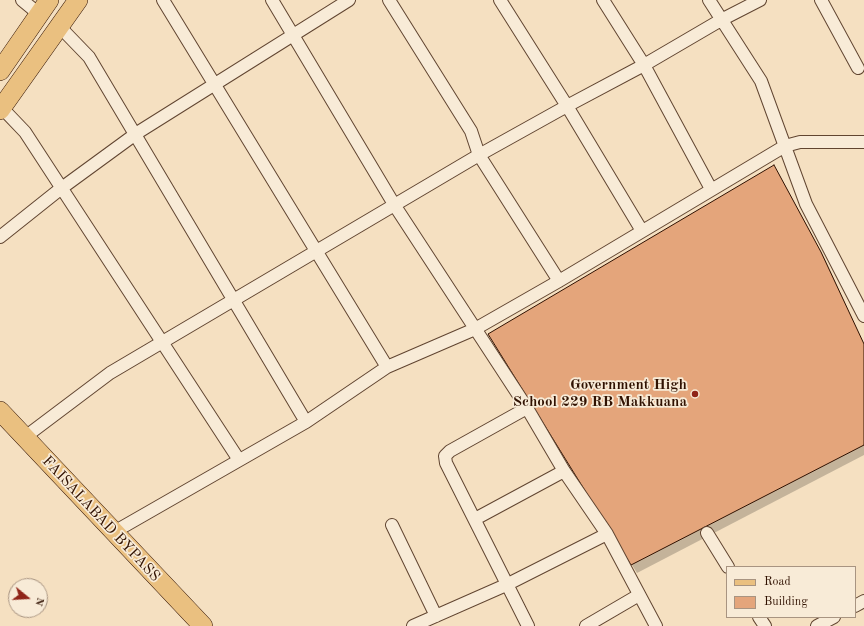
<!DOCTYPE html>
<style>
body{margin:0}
#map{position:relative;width:864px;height:626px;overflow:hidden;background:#f5e0c1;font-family:"Old Standard TT",serif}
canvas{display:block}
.legend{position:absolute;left:726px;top:566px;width:130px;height:52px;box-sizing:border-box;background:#f8ebd7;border:1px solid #a89481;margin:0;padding:5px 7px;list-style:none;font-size:12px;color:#301101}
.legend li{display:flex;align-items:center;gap:8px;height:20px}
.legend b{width:20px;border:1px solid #a89481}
.north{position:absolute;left:8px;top:578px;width:40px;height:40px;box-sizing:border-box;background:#f8ebd7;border:1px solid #a89481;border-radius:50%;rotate:108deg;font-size:11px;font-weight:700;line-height:16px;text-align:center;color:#301101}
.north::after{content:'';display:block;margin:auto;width:14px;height:18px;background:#8f2418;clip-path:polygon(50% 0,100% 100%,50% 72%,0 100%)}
</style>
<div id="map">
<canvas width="864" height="626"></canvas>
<ul class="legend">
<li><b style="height:5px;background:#eac080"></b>Road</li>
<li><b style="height:11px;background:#e4a57b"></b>Building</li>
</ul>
<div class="north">N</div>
</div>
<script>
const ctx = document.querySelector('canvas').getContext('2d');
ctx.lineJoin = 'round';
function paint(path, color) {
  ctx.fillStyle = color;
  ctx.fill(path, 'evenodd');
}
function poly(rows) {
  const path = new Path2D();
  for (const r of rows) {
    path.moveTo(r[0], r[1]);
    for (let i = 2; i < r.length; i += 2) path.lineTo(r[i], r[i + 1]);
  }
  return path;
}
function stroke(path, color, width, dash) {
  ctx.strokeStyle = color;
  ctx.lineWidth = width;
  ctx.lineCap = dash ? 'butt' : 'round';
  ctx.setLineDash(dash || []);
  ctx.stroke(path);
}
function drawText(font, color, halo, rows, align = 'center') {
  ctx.font = font + ' "Old Standard TT",serif';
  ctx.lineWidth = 3.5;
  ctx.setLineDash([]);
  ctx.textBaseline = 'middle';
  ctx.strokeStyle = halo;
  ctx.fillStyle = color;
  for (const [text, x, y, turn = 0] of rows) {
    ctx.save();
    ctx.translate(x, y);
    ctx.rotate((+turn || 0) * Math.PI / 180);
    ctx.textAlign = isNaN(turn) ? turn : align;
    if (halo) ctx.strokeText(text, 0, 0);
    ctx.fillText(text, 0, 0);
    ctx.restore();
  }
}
const shadow = poly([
 [779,174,826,261,864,345,864,455,637,573,494,343]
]);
const building = poly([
 [774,165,821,252,864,344,864,445,631,565,488,334,774,165]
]);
const street = poly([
 [22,0,39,14],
 [163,0,387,367],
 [272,0,395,206,527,408,564,471,607,534,656,626],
 [389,0,471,131,479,155,559,281],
 [500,0,567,106,642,231],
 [603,0,644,65,711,189],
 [709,0,761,81,806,204,864,316],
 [821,0,858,68],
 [59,26,89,57,306,422],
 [2,108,25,132,239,460],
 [0,237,59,190,137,133,349,0],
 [527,408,450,451,445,456,446,463,528,626],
 [25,437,110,373,479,155,567,106,644,65,721,20,760,0],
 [475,519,564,471],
 [392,525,436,616],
 [114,532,306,422,387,367,475,329,559,281,785,146,800,142,864,142],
 [707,533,728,567],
 [855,606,864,601],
 [759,617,765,626],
 [413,626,506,585,607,534],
 [586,626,639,595],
 [817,626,834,617]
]);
const primary = poly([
 [0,71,49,0],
 [0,110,78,0],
 [0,411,203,626]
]);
const markers = [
 [695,394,4,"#8f2418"]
];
const poiNames = [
 ["Government High",687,385],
 ["School 229 RB Makkuana",687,402]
];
const streetNames = [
 ["FAISALABAD BYPASS",101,519,47]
];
paint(shadow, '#0003');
paint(building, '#e4a57b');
stroke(building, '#301101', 1);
stroke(street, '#614531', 14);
stroke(primary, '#301101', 20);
stroke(street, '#f8ebd7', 12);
stroke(primary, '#eac080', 19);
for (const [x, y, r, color] of markers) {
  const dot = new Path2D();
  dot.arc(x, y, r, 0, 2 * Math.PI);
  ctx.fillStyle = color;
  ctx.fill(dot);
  stroke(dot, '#f8ebd7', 1.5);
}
drawText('bold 15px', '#301101', '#f8ebd7', poiNames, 'right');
drawText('15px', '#301101', '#f8ebd7', streetNames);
</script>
